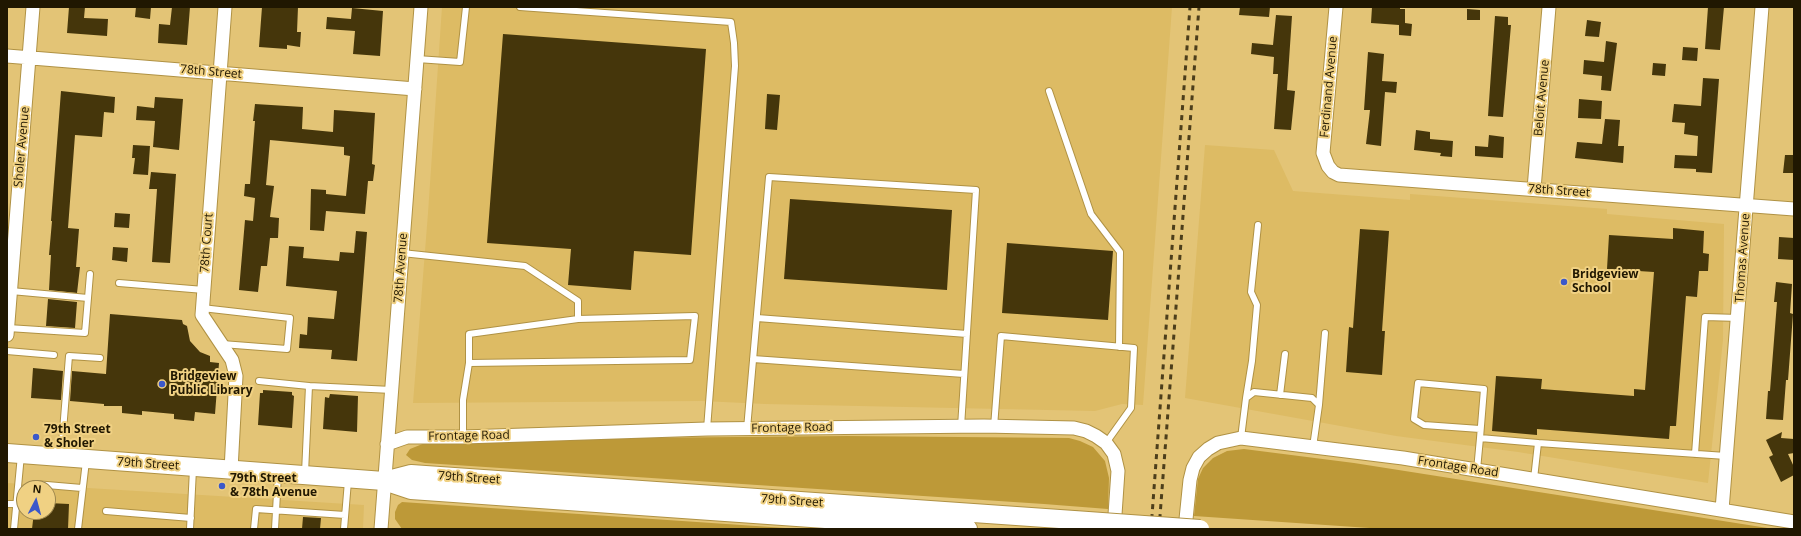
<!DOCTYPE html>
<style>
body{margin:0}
#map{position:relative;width:1801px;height:536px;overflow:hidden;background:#e3c476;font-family:"Open Sans",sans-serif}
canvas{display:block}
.frame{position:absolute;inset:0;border:8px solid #201701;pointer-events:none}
.north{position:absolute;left:16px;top:480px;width:40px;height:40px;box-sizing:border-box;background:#f0d183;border:1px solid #9d874f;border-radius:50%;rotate:6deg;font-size:11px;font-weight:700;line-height:16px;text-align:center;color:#201701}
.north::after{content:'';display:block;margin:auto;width:14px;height:18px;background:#3b58ca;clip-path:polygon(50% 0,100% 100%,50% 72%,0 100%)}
</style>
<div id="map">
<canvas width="1801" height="536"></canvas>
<div class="frame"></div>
<div class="north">N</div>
</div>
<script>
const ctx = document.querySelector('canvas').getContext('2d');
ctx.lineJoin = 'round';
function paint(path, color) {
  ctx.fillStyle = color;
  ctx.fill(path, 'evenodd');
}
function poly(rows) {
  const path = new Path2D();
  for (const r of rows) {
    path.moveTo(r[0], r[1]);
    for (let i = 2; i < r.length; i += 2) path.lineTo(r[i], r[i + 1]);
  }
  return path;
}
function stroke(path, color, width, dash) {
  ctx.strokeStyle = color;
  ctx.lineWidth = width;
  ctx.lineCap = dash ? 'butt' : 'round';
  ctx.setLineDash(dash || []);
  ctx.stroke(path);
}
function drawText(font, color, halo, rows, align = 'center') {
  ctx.font = font + ' "Open Sans",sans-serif';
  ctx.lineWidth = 4;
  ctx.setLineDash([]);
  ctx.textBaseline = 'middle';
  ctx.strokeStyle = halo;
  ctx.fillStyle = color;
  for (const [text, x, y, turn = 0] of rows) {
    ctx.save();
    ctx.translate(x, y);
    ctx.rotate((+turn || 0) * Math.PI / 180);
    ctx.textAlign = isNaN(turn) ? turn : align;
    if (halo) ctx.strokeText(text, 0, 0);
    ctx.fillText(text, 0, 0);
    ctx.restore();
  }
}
const built = poly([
 [442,7,1172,7,1143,405,1122,404,1095,411,765,404,702,401,413,403,428,213],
 [1205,145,1274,150,1293,191,1410,200,1410,194,1607,209,1607,214,1724,224,1723,340,1708,483,1518,452,1396,436,1185,398],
 [7,483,364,505,363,529,7,529],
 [24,488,48,488,48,512,24,512]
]);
const green = poly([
 [847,436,1069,438,1080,441,1093,447,1105,461,1109,478,1108,509,1044,504,425,463,412,460,406,455,410,449,425,443,517,439],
 [1244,449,1354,463,1774,529,1384,529,1194,516,1198,479,1203,468,1213,458,1227,451],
 [402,502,800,529,402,529,395,519,395,512,398,505]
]);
const building = poly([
 [69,7,85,7,84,18,108,19,107,36,67,33],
 [136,7,151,7,150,19,135,17],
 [172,7,190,7,187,45,158,43,159,24,170,25],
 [262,7,298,7,297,32,301,32,300,47,287,45,287,49,259,47],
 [1240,7,1270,7,1269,17,1239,15],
 [1372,7,1400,7,1400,9,1405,9,1405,23,1412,24,1411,36,1399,35,1399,25,1371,23],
 [1708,7,1724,7,1720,50,1705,49],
 [352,8,383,11,380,56,353,54,355,31,326,29,327,17,351,19],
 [1467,9,1480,10,1480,20,1467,20],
 [1276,15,1292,16,1287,90,1295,91,1291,130,1274,129,1278,74,1273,74,1274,57,1251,54,1252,43,1273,45],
 [1495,16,1508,17,1508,25,1511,25,1503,117,1488,116],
 [1587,20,1601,22,1599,37,1585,36],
 [503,34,706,49,691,255,634,251,631,290,568,285,571,249,487,243],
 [1606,41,1617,43,1611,91,1601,90,1602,76,1583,74,1584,60,1604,62],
 [1683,47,1698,48,1697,61,1682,60],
 [1368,52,1384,54,1382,81,1397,82,1396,93,1385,92,1381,146,1366,144,1370,110,1364,110],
 [1653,63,1666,64,1665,76,1652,75],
 [1703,78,1719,79,1712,173,1696,172,1696,169,1674,168,1675,155,1697,156,1698,136,1684,134,1685,123,1672,122,1674,104,1701,106],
 [61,91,115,97,114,113,104,112,102,137,75,135,68,228,79,229,76,267,80,267,77,293,49,290,51,255,49,255,52,221,51,221],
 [767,94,780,95,777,130,765,129],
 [155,97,183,99,179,150,153,147,155,121,136,120,137,106,154,108],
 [1579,99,1602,101,1601,119,1578,118],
 [255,104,303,107,302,129,333,132,334,110,375,113,372,164,375,165,373,181,368,181,365,214,326,211,324,231,310,230,311,189,326,190,326,194,346,196,350,156,344,155,344,147,270,140,266,185,274,186,270,217,279,218,278,238,270,238,267,266,261,266,258,292,239,290,245,220,253,221,255,198,244,196,245,184,250,184,255,121,253,121],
 [1605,119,1620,120,1618,146,1624,146,1623,163,1575,158,1577,142,1602,144],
 [1416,130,1430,132,1430,139,1453,141,1452,157,1440,156,1441,153,1414,150],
 [1489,135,1504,137,1503,158,1475,156,1475,146,1488,147],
 [133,145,150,146,148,175,133,174,135,158,132,158],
 [1785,155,1794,155,1794,173,1783,173],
 [151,172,176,174,170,263,152,262,157,189,149,189],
 [790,199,952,210,947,290,784,279],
 [115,213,130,214,129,228,114,227],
 [1673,228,1704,231,1703,253,1709,254,1708,271,1699,271,1697,297,1686,296,1676,426,1670,426,1669,439,1537,429,1537,435,1492,431,1496,376,1542,379,1541,389,1634,396,1634,389,1645,390,1654,272,1607,269,1609,235,1673,239],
 [1360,229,1389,231,1382,331,1385,331,1382,375,1346,372,1349,327,1353,328],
 [356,231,367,232,357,361,331,359,332,350,299,348,300,334,307,335,308,317,334,319,337,291,286,286,289,246,304,247,303,258,339,261,340,252,354,253],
 [1779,237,1794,238,1794,260,1778,259],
 [1007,243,1113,251,1108,320,1002,313],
 [113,247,128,248,127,262,112,260],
 [1776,282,1792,284,1790,313,1793,314,1788,380,1786,380,1783,420,1766,419,1768,391,1770,391,1777,302,1774,302],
 [48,299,77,302,75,328,46,326],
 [110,314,182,320,183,324,187,326,190,341,200,352,210,356,210,362,219,363,215,414,195,412,194,421,174,419,174,414,142,411,142,415,122,413,122,406,104,406,104,404,70,401,72,371,106,374],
 [33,368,63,371,61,400,31,398],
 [263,390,292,392,292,395,294,396,292,428,258,425,260,393,263,393],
 [330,394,358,396,357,432,323,429,325,397,329,398],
 [1782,432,1781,438,1794,439,1794,453,1788,454,1794,467,1794,475,1781,482,1769,457,1773,455,1766,440],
 [48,503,69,504,68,529,32,529,34,512,48,512],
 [303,517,321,518,320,529,302,529]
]);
const lane = poly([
 [520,7,731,22,734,43,735,66,707,429],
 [417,59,460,62,466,7],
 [1049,91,1091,214,1120,252,1119,347],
 [402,253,525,266,578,301,578,319,695,316,690,360,469,363,463,400,463,437],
 [119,283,204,290],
 [11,291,88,298,90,274],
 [202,308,290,318,287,349,222,344],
 [757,318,967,334],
 [8,328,85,333,88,298],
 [7,351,54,355],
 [753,359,964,374],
 [469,363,469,334,578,319],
 [259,381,309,386],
 [1280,395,1285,354],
 [1246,398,1252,361,1257,305,1251,292,1258,225],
 [1319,405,1325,333],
 [994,427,1001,336,1134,348,1131,408,1106,443],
 [747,429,769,177,976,190,961,427],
 [1241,438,1246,398,1254,392,1312,398,1319,405,1313,447],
 [1480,438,1484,389,1418,383,1414,419,1424,425,1480,429],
 [1538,443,1726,456],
 [1695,454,1705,317,1739,318],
 [61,456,69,356,100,358],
 [1477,470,1480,438,1538,443,1534,479],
 [305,473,309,386,392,390],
 [35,484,82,488],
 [7,504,17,504],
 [106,511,191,518],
 [14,529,21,455],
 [78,529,86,461],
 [190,529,193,469],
 [254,529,256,509,345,515],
 [275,529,278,475],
 [344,529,348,481]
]);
const street = poly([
 [225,7,202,315,232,360,236,376,231,470],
 [1336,7,1323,153,1328,166,1333,172,1339,175,1794,209],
 [7,56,415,89],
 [1534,189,1549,7],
 [7,335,33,7],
 [387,444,407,437,463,437,707,429,984,426,1074,428,1086,431,1096,436,1106,443,1114,454,1118,471,1114,529],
 [1722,510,1762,7],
 [381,529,421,7],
 [1185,529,1190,480,1193,468,1199,457,1208,449,1218,443,1241,438,1403,458,1794,522]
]);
const secondary = poly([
 [7,453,384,481,411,490,968,529],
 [384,481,411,474,1074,520]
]);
const rail = poly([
 [1151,529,1190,7],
 [1159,529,1199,7]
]);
const secondaryBridge = poly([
 [1074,520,1200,529]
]);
const markers = [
 [1564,282,4,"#3b58ca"],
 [162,384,4,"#3b58ca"],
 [36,437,4,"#3b58ca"],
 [222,486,4,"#3b58ca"]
];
const streetNames = [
 ["78th Street",211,72,5],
 ["Ferdinand Avenue",1329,87,-85],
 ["Beloit Avenue",1542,98,-85],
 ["Sholer Avenue",22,147,-85],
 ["78th Street",1559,191,4],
 ["78th Court",207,243,-86],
 ["Thomas Avenue",1743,258,-86],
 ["78th Avenue",401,268,-86],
 ["Frontage Road",792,428,-1],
 ["Frontage Road",469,436,-1],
 ["79th Street",148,464,4],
 ["Frontage Road",1458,467,9],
 ["79th Street",469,478,4],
 ["79th Street",792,501,4]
];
const poiNames = [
 ["Bridgeview",1572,275],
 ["School",1572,289],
 ["Bridgeview",170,377],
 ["Public Library",170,391],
 ["79th Street",44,430],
 ["& Sholer",44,444],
 ["79th Street",230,479],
 ["& 78th Avenue",230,493]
];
paint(built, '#ddbb64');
paint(green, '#bd9938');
paint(building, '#45360b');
stroke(lane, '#b09244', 8);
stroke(street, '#b09244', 15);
stroke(secondary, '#b09244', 20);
stroke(lane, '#fff', 6);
stroke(street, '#fff', 13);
stroke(secondary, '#fff', 18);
stroke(rail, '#4c3e1b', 3, [5, 5]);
stroke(secondaryBridge, '#b09244', 20, []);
stroke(secondaryBridge, '#fff', 18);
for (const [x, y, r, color] of markers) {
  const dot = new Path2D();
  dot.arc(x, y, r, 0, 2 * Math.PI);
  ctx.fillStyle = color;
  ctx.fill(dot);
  stroke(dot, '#f0d183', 1.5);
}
drawText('12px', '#201701', '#f0d183', streetNames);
drawText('bold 12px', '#201701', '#f0d183', poiNames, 'left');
</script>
